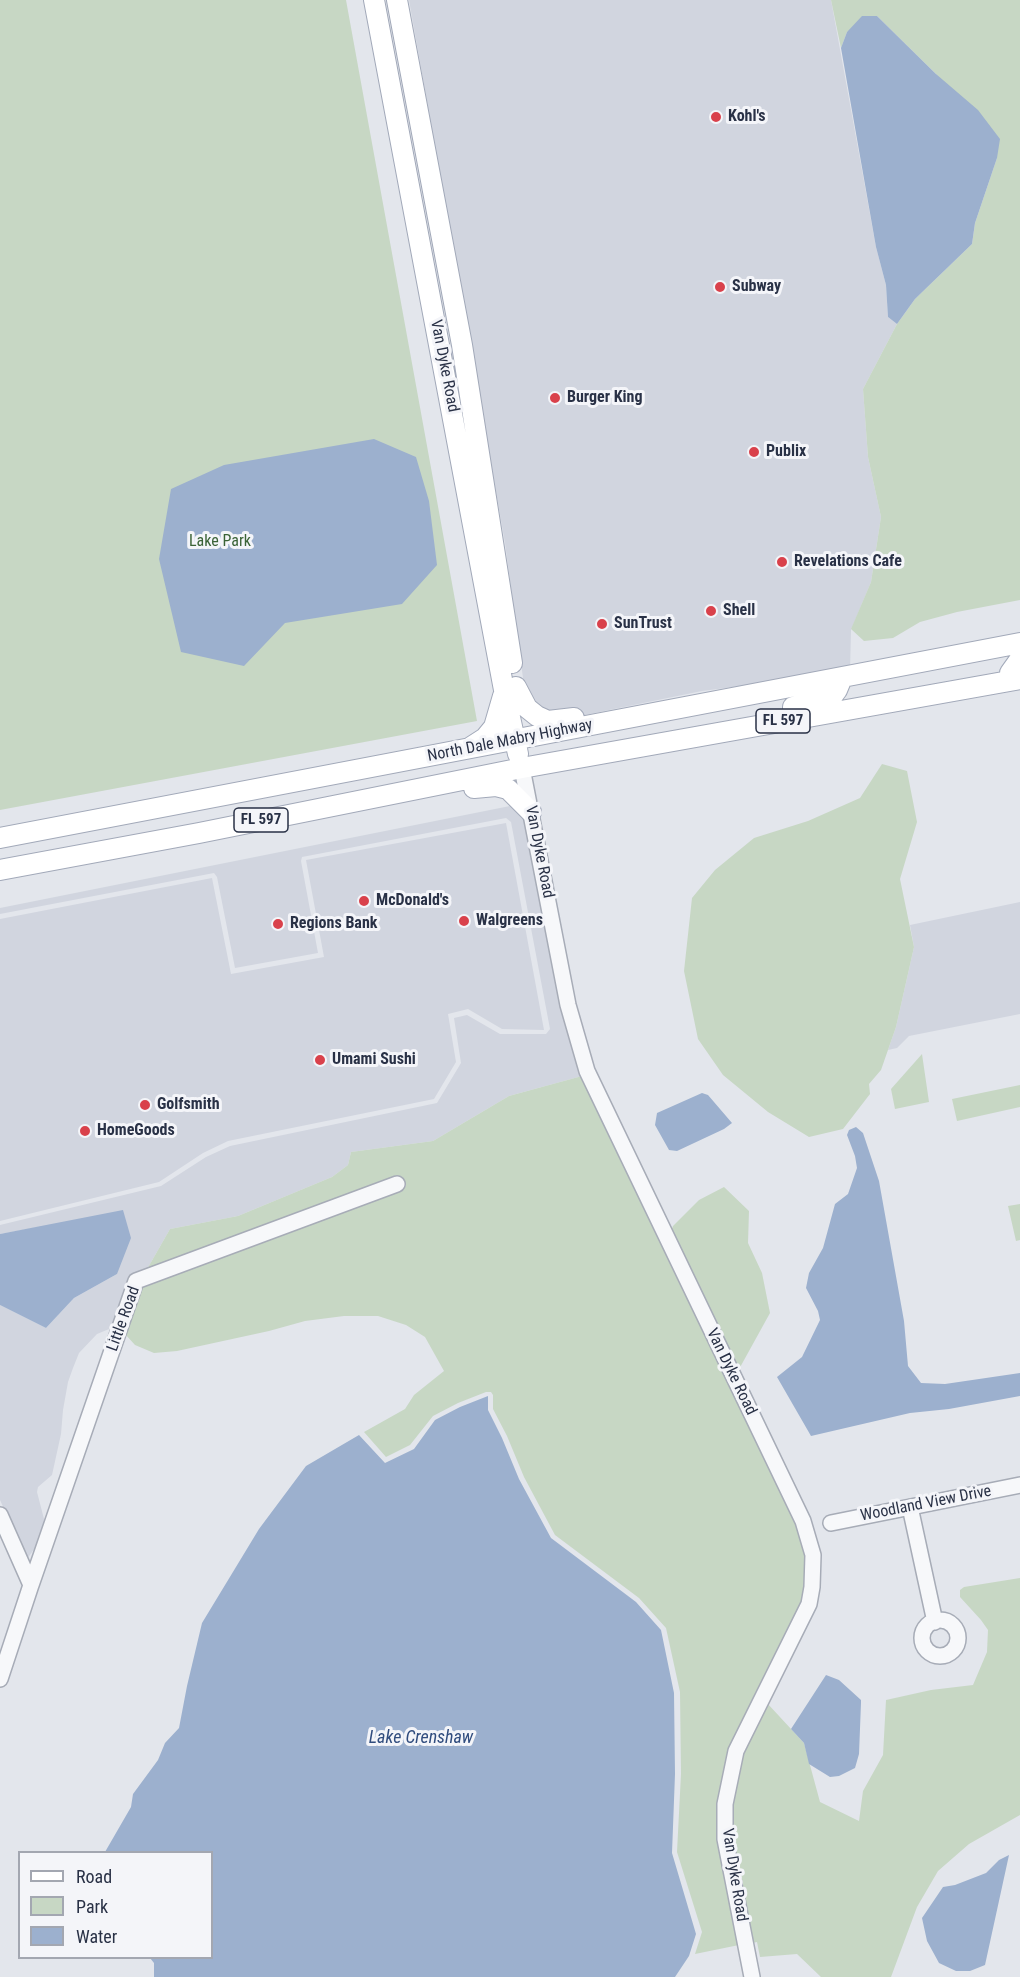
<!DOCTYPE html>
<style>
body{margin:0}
#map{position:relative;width:1020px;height:1977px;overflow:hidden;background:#e3e6ec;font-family:"Roboto Condensed",sans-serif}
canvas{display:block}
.legend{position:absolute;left:18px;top:1851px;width:195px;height:108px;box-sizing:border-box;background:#f4f5f9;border:2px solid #a3a7b1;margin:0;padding:8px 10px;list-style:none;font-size:18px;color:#293146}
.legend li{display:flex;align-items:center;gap:12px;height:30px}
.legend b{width:30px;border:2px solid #a3a7b1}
</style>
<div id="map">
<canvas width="1020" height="1977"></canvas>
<ul class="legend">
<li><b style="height:8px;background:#fff"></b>Road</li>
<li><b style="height:16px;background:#c7d7c4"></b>Park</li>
<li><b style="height:16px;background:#9cb0ce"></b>Water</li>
</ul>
</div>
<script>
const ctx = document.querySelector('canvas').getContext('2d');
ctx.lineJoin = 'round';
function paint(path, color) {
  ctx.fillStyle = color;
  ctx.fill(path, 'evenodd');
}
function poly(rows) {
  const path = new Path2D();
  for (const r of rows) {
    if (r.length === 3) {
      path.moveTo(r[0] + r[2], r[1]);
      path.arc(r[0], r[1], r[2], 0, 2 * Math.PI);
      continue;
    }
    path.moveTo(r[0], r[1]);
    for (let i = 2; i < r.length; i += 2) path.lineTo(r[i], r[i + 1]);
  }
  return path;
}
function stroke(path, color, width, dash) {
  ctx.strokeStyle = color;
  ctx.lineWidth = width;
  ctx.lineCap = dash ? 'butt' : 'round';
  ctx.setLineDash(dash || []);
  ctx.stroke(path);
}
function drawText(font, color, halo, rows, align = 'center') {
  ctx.font = font + ' "Roboto Condensed",sans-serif';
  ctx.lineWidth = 6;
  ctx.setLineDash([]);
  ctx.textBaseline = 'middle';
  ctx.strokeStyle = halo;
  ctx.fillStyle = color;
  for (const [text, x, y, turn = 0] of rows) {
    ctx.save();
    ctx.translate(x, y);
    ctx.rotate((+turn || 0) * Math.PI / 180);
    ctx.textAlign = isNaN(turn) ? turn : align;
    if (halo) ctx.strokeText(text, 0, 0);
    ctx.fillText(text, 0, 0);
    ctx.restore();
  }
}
const built = poly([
 [409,0,831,0,876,247,886,285,888,317,897,324,863,389,868,457,881,517,871,582,851,630,850,672,702,691,570,718,545,713,525,693,505,543],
 [515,805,525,814,582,1076,509,1096,433,1141,351,1152,348,1165,332,1177,238,1216,170,1229,114,1327,97,1334,79,1353,73,1368,68,1382,63,1410,61,1434,52,1475,38,1487,37,1492,44,1519,43,1532,40,1541,27,1559,0,1500,0,1305,46,1328,74,1298,117,1274,51,1225,0,1234,0,1225,161,1186,206,1157,230,1146,437,1103,461,1063,454,1018,467,1015,500,1034,546,1034,550,1029,511,822,506,818,302,857,301,861,318,953,235,968,217,877,214,873,0,914,0,908],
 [506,823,544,1030,502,1029,468,1009,448,1014,456,1062,434,1099,228,1141,203,1153,159,1182,0,1221,0,919,212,878,231,974,324,957,306,860],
 [1020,902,1020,1014,909,1036,897,1048,888,1050,896,1027,914,947,910,925]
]);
const green = poly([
 [0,0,346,0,477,721,0,810],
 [831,0,1020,0,1020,600,957,612,920,622,893,638,864,641,851,629,871,582,881,517,868,457,863,389,897,324,915,299,972,244,975,223,997,158,936,74,877,16,847,32,841,48],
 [882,764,907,771,917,822,900,879,914,947,896,1027,881,1070,869,1084,870,1094,843,1129,809,1137,768,1112,723,1075,698,1039,684,971,692,898,715,870,754,838,808,821,860,798],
 [922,1054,929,1102,895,1109,891,1089],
 [582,1076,797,1524,807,1556,807,1572,802,1603,719,1803,739,1945,695,1954,702,1932,677,1852,681,1774,680,1692,666,1628,639,1598,555,1535,524,1477,507,1436,493,1409,493,1395,491,1392,486,1392,458,1403,433,1416,410,1445,386,1457,364,1432,405,1409,414,1395,444,1371,425,1337,406,1325,378,1316,344,1316,305,1321,269,1331,177,1351,154,1353,135,1345,125,1334,141,1285,406,1186,401,1176,146,1271,170,1229,238,1216,332,1177,348,1165,351,1152,433,1141,509,1096],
 [1020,1085,1020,1107,957,1121,952,1099],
 [724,1187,749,1211,748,1243,762,1273,770,1313,738,1371,671,1231,673,1226,699,1200],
 [1020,1204,1020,1240,1016,1241,1008,1206],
 [1020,1578,1020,1815,969,1844,938,1871,917,1907,891,1977,821,1977,797,1954,760,1957,757,1942,752,1943,732,1839,732,1804,742,1753,767,1703,804,1743,820,1802,859,1821,863,1791,883,1755,886,1700,931,1690,973,1685,987,1652,988,1630,981,1620,960,1597,960,1590,964,1587]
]);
const water = poly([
 [862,16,877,16,936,74,978,110,1000,139,997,158,975,223,972,244,915,299,897,324,888,317,886,285,876,247,841,48,847,32],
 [374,439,416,457,429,501,437,565,402,604,285,623,244,666,181,652,159,559,171,489,224,465],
 [702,1093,708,1095,732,1123,724,1129,677,1151,669,1150,655,1125,657,1113],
 [856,1127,863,1133,879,1181,904,1321,908,1366,921,1383,945,1384,1020,1373,1020,1396,949,1409,910,1413,811,1436,777,1377,802,1357,820,1320,818,1311,806,1288,809,1273,823,1248,835,1204,848,1194,857,1168,855,1156,847,1135,849,1130],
 [123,1210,131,1238,117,1274,74,1298,46,1328,0,1305,0,1234],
 [488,1396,488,1410,502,1438,519,1479,551,1538,636,1602,661,1630,674,1693,675,1774,672,1853,696,1934,689,1956,675,1977,154,1977,154,1963,150,1958,212,1958,212,1852,105,1852,131,1807,133,1794,158,1760,165,1743,179,1728,187,1686,202,1623,259,1529,306,1466,359,1435,385,1463,414,1449,435,1420,460,1407],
 [826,1675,839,1680,861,1700,861,1703,859,1754,855,1768,839,1776,830,1777,809,1764,804,1743,791,1729],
 [1009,1855,985,1965,970,1971,956,1971,939,1963,927,1941,922,1918,943,1887,955,1885,986,1873,999,1860]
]);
const minor = poly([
 [522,768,568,1005,587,1071,803,1521,813,1555,812,1587,809,1604,736,1751,725,1804,725,1839,752,1977],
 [910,1507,935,1622],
 [0,1515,31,1585,0,1679],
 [831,1523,1020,1485],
 [31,1585,136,1281,397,1184],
 [940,1638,18]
]);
const major = poly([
 [374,0,504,690,518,754],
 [397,0,462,345,512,663],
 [1010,680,1010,673,1020,659],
 [516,687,527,708,537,716,548,721,574,718],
 [793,707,831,698,837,690,842,678],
 [471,747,485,738,494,727,503,696],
 [474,788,496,786,508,789,531,812],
 [0,838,1020,643],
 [0,870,199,833,522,768,1020,679]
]);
const markers = [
 [716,117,6,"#d9414b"],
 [720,287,6,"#d9414b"],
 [555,398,6,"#d9414b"],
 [754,452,6,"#d9414b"],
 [782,562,6,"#d9414b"],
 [711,611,6,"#d9414b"],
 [602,624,6,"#d9414b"],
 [364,901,6,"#d9414b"],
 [464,921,6,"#d9414b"],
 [278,924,6,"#d9414b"],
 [320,1060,6,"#d9414b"],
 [145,1105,6,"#d9414b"],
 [85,1131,6,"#d9414b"]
];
const shields = [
 [783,721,54],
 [261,820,54]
];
const shieldNames = [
 ["FL 597",783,721],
 ["FL 597",261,820]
];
const poiNames = [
 ["Kohl's",728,117],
 ["Subway",732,287],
 ["Burger King",567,398],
 ["Publix",766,452],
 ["Revelations Cafe",794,562],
 ["Shell",723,611],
 ["SunTrust",614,624],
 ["McDonald's",376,901],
 ["Walgreens",476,921],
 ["Regions Bank",290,924],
 ["Umami Sushi",332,1060],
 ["Golfsmith",157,1105],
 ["HomeGoods",97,1131]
];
const streetNames = [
 ["Van Dyke Road",444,366,79],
 ["North Dale Mabry Highway",510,741,-11],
 ["Van Dyke Road",539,852,79],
 ["Little Road",124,1319,-70],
 ["Van Dyke Road",731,1372,64],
 ["Woodland View Drive",926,1504,-11],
 ["Van Dyke Road",734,1875,81]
];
const parkNames = [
 ["Lake Park",220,542]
];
const waterNames = [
 ["Lake Crenshaw",421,1738]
];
paint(built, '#d1d5df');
paint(green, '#c7d7c4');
paint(water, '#9cb0ce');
stroke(minor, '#a7acb7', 18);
stroke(major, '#a2a9b9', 22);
stroke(minor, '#f7f8fa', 15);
stroke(major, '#fff', 20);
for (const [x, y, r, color] of markers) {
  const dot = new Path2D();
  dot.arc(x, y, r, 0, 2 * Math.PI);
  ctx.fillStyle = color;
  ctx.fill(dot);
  stroke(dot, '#f4f5f9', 2);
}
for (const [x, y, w] of shields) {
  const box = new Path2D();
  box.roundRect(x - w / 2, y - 12, w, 24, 4.5);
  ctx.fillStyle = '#f4f5f9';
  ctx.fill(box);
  stroke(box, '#293146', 1.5);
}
drawText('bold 15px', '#293146', null, shieldNames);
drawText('bold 16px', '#293146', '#f4f5f9', poiNames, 'left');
drawText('16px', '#293146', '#f4f5f9', streetNames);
drawText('16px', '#3a6336', '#f4f5f9', parkNames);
drawText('italic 18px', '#304c7e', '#f4f5f9', waterNames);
</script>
